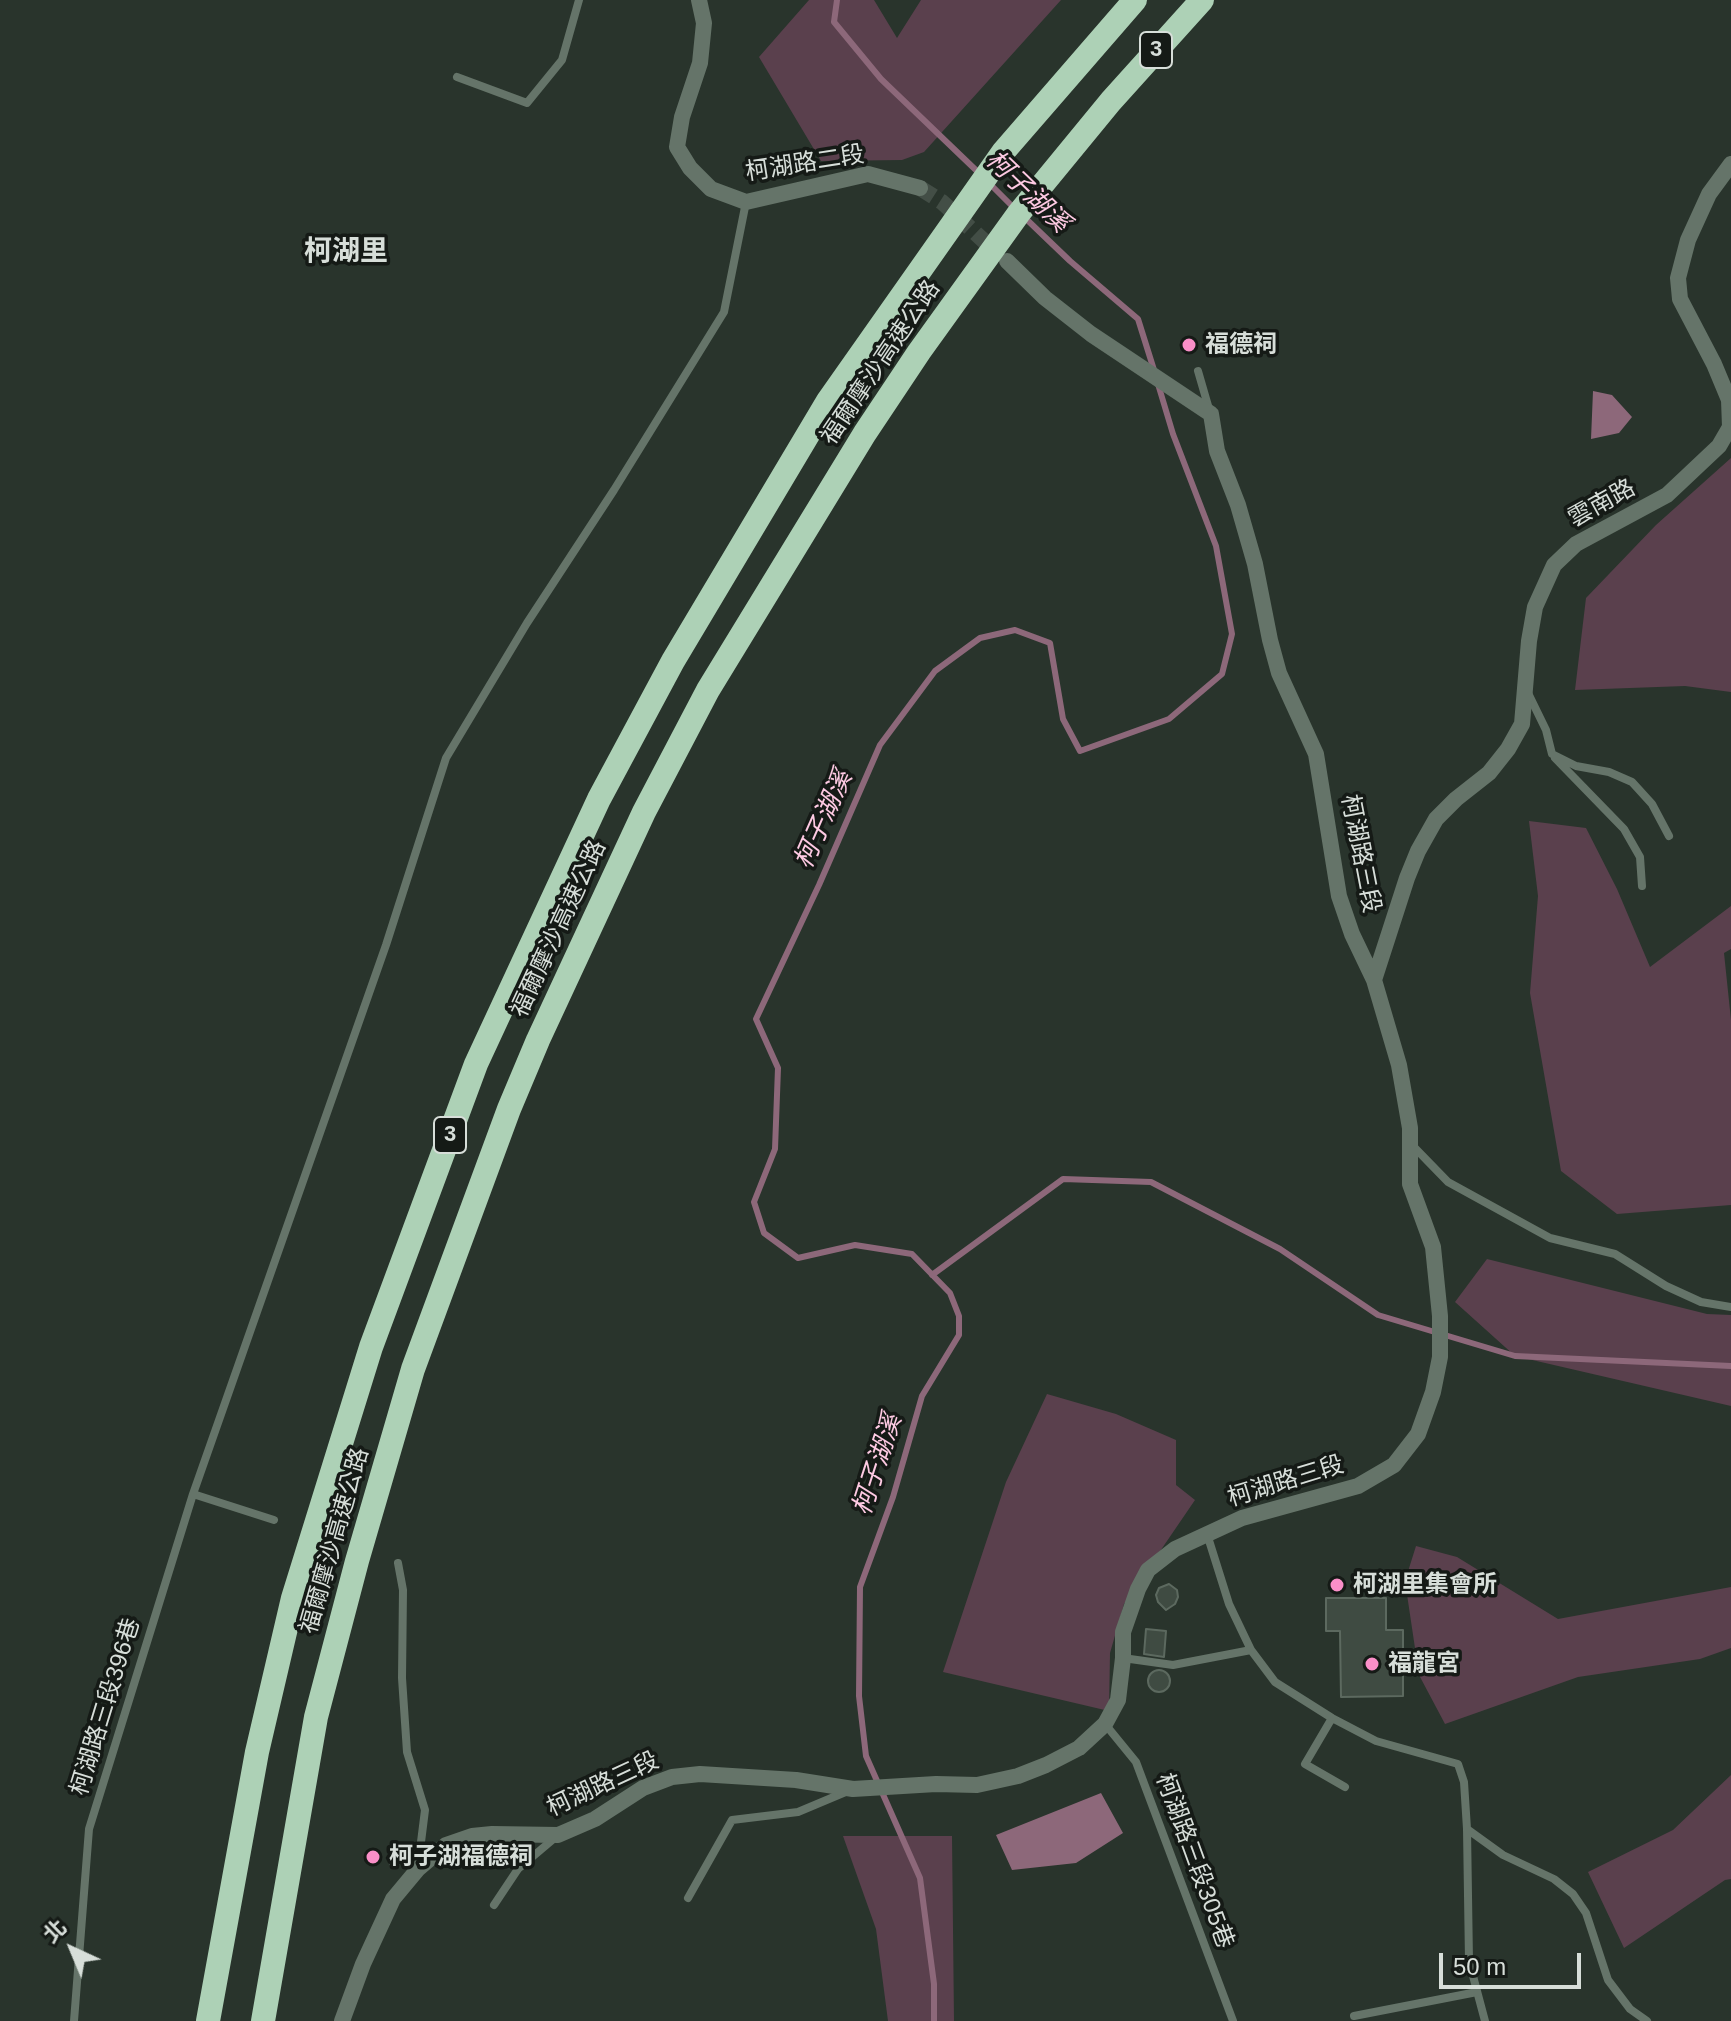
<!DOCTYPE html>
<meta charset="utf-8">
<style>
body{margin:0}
#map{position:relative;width:1731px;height:2021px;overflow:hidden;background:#29342c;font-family:Helvetica,"Noto Sans TC",sans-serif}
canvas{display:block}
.north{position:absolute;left:32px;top:1909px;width:80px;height:80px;-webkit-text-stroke:6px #151a16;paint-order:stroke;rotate:316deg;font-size:22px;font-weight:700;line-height:32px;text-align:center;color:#d7ded9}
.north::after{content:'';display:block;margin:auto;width:28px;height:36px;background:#d7ded9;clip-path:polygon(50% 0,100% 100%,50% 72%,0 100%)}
.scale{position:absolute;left:1439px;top:1953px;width:142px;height:36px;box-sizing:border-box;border:4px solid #d7ded9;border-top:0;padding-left:10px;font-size:24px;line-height:28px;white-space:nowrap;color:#d7ded9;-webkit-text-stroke:6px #151a16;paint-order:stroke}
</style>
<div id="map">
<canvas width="1731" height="2021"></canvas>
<div class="north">北</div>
<div class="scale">50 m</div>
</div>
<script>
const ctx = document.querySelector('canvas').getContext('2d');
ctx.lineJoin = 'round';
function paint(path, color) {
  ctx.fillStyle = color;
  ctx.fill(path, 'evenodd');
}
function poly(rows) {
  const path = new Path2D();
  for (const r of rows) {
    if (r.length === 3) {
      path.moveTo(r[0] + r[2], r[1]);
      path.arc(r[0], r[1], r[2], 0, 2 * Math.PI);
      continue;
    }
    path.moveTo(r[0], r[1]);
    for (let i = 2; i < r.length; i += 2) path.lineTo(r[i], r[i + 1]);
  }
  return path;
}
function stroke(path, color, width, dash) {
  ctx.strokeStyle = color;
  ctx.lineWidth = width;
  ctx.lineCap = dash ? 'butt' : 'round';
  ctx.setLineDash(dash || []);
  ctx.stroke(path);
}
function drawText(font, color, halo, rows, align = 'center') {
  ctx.font = font + ' Helvetica,"Noto Sans TC",sans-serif';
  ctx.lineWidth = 7;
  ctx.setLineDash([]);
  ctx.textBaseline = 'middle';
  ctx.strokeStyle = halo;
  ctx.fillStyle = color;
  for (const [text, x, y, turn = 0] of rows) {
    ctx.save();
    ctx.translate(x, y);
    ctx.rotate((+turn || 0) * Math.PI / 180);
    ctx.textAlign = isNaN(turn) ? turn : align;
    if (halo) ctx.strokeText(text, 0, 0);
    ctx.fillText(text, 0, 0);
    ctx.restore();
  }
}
const green = poly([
 [809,0,874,0,897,38,921,0,1061,0,924,152,902,160,821,161,759,57],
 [1731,458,1731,692,1685,686,1575,690,1586,598,1656,525],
 [1529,821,1586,828,1617,889,1650,967,1731,906,1731,949,1724,953,1731,1020,1731,1205,1617,1214,1561,1171,1530,993,1538,896],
 [1487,1259,1707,1314,1731,1315,1731,1406,1515,1356,1455,1302],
 [1047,1394,1116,1414,1176,1440,1176,1485,1195,1500,1124,1604,1110,1653,1109,1711,943,1672,1006,1482],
 [1416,1546,1457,1557,1558,1619,1731,1587,1731,1648,1700,1659,1578,1677,1445,1724,1419,1675,1405,1581],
 [1731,1775,1731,1879,1725,1880,1624,1948,1588,1872,1673,1830],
 [843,1836,952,1836,954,2021,888,2021,876,1929]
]);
const water = poly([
 [1593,391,1612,395,1632,417,1619,433,1591,439],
 [1101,1793,1123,1833,1076,1863,1012,1870,996,1835]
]);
const stream = poly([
 [837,0,834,22,881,79,980,174],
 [988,182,1014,208],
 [1022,215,1070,261,1138,319,1154,370],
 [932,1275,1063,1179,1151,1182,1280,1249,1378,1315,1515,1356,1731,1366],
 [934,2021,934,1984,920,1878,866,1756,859,1696,860,1587,893,1497,922,1396,959,1335,959,1316,950,1293,912,1254,855,1245,798,1258,764,1233,754,1202,775,1149,778,1068,756,1019,819,885,880,745,935,671,980,638,1015,630,1050,643,1063,719,1080,751,1169,719,1222,674,1232,634,1216,546,1173,434,1158,384]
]);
const building = poly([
 [1169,1584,1177,1590,1178,1597,1175,1604,1166,1610,1158,1602,1156,1595,1159,1588,1169,1584],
 [1326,1598,1386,1598,1386,1630,1403,1630,1403,1696,1341,1697,1340,1631,1326,1631,1326,1598],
 [1146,1629,1166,1631,1164,1657,1144,1654,1146,1629],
 [1159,1681,11]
]);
const streetTunnel = poly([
 [920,188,942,202,998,254]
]);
const lane = poly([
 [457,77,527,103,562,60,579,0],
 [1198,371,1209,409],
 [1528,693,1546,730,1552,754,1576,766,1609,772,1632,782,1652,804,1669,836],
 [1555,758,1624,829,1640,857,1642,886],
 [1413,1146,1448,1182,1550,1238,1615,1254,1666,1286,1701,1302,1731,1307],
 [193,1494,274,1520],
 [1207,1534,1229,1604,1251,1650,1275,1682,1332,1718,1376,1741,1458,1764,1464,1782,1467,1829,1503,1855,1554,1879,1573,1894,1586,1913,1608,1980,1630,2009,1647,2021],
 [398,1563,403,1590,402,1678,407,1752,425,1810,418,1866],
 [1123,1658,1173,1665,1251,1650],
 [1332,1718,1305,1764,1345,1787],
 [1105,1724,1136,1762,1233,2021],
 [1467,1829,1469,1961,1485,2021],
 [393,1863,420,1850],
 [688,1898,732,1820,798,1812,848,1791],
 [494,1905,518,1869,557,1836],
 [1354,2016,1477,1992],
 [74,2021,89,1829,193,1494,386,945,446,758,527,623,614,490,724,312,746,202]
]);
const street = poly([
 [699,0,704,23,700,63,682,117,677,147,690,168,711,189,746,202,868,174,920,188],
 [1374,980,1407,878,1418,851,1436,819,1456,799,1489,773,1508,749,1522,724,1529,641,1535,607,1554,565,1576,544,1667,495,1719,446,1730,427,1729,400,1714,364,1680,299,1678,278,1688,240,1709,194,1731,164],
 [342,2021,363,1964,393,1899,418,1869,446,1845,472,1836,492,1834,558,1835,595,1819,643,1788,672,1777,700,1774,796,1780,853,1789,936,1784,977,1785,1018,1776,1046,1765,1079,1748,1105,1724,1118,1700,1123,1658,1123,1632,1138,1589,1148,1570,1175,1549,1242,1518,1358,1486,1394,1465,1418,1434,1433,1392,1440,1357,1440,1316,1433,1247,1410,1184,1410,1128,1399,1065,1374,980,1352,934,1339,896,1316,754,1279,673,1270,640,1255,564,1238,505,1217,451,1211,414,1091,334,1045,298,1007,261]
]);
const highway = poly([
 [208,2021,257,1752,293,1598,371,1347,476,1064,599,799,673,661,828,401,1004,151,1135,0],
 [263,2021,316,1717,357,1561,413,1369,509,1109,538,1040,644,812,708,690,865,433,919,352,1019,213,1111,101,1202,0]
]);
const markers = [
 [1189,345,8,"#fa8fc8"],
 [1337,1585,8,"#fa8fc8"],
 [1372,1664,8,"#fa8fc8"],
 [373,1857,8,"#fa8fc8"]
];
const shields = [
 [1156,50,32],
 [450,1135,32]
];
const shieldNames = [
 ["3",1156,50],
 ["3",450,1135]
];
const streetNames = [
 ["柯湖路二段",805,164,-9],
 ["福爾摩沙高速公路",881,363,-56],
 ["雲南路",1602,504,-29],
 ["柯湖路三段",1360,854,79],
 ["福爾摩沙高速公路",559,929,-65],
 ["柯湖路三段",1286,1482,-17],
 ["福爾摩沙高速公路",335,1541,-74],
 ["柯湖路三段396巷",106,1707,-73],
 ["柯湖路三段",603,1785,-25],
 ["柯湖路三段305巷",1194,1861,70]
];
const poiNames = [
 ["福德祠",1205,345],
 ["柯湖里集會所",1353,1585],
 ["福龍宮",1388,1664],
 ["柯子湖福德祠",389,1857]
];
const waterNames = [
 ["柯子湖溪",1027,192,44],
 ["柯子湖溪",824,820,-66],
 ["柯子湖溪",878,1465,-72]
];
const quarterNames = [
 ["柯湖里",346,252]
];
paint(green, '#5a404d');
paint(water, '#8d687a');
stroke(stream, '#8d687a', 6);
paint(building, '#3f4b42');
stroke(building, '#5c695f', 2);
stroke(streetTunnel, '#434e46', 16, [16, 8]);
stroke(lane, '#657469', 8);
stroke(street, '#657469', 16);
stroke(highway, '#add1b6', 24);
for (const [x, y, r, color] of markers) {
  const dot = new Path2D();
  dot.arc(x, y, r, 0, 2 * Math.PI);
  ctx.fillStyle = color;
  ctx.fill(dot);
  stroke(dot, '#151a16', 3);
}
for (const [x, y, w] of shields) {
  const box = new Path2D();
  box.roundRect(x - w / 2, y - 18, w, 36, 6);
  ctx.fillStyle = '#151a16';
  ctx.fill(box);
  stroke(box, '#d7ded9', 2);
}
drawText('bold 22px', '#d7ded9', null, shieldNames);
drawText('24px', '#d7ded9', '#151a16', streetNames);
drawText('bold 24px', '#d7ded9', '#151a16', poiNames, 'left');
drawText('italic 26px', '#fecae3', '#151a16', waterNames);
drawText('bold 28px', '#d7ded9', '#151a16', quarterNames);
</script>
